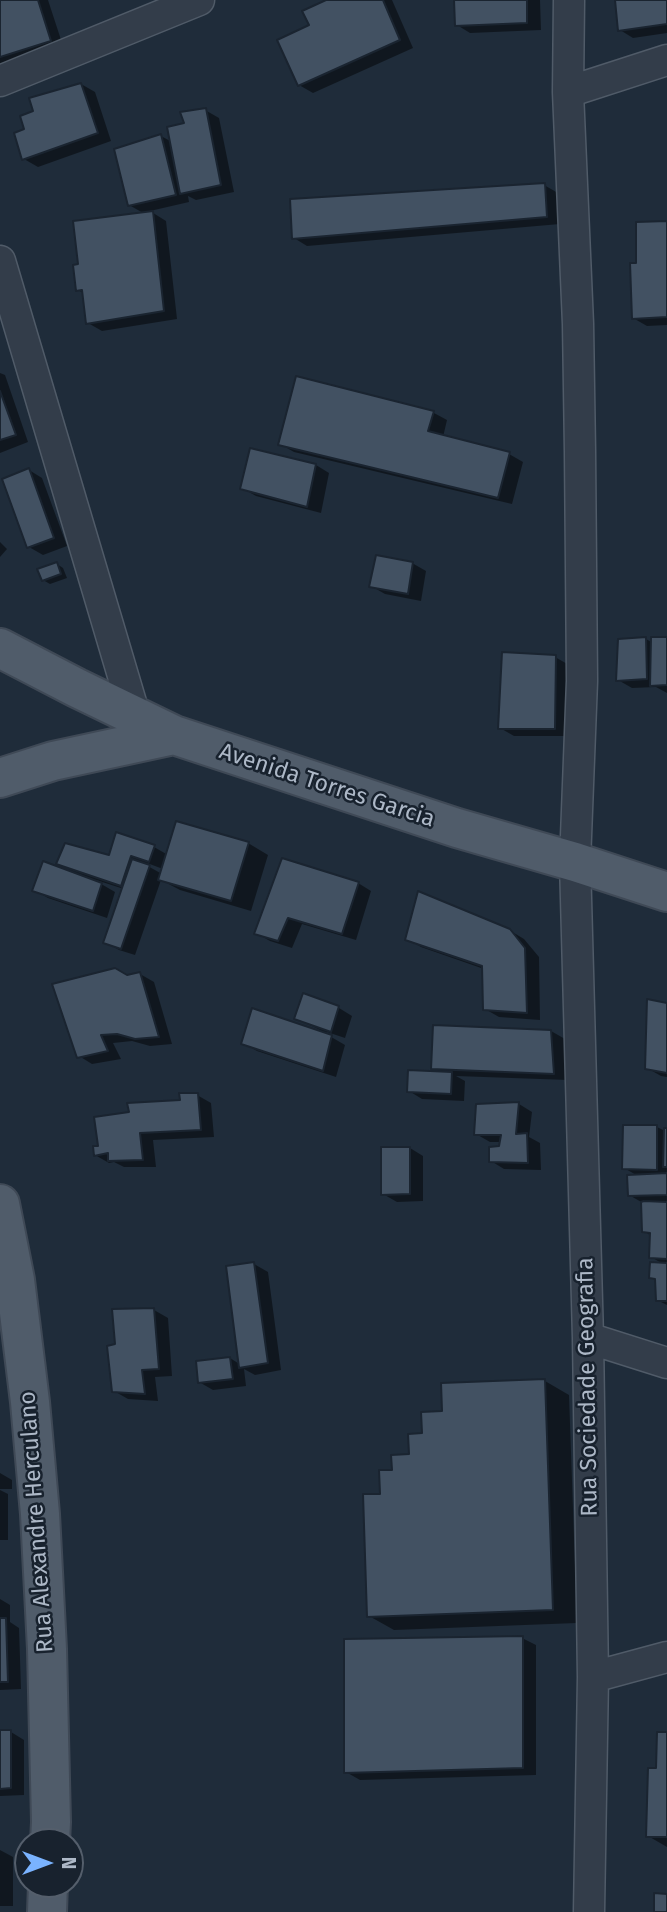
<!DOCTYPE html>
<style>
body{margin:0}
#map{position:relative;width:667px;height:1912px;overflow:hidden;background:#1f2c3a;font-family:"Fira Sans",sans-serif}
canvas{display:block}
.north{position:absolute;left:14px;top:1828px;width:70px;height:70px;box-sizing:border-box;background:#18222e;border:2px solid #545e6b;border-radius:50%;rotate:90deg;font-size:19px;font-weight:700;line-height:28px;text-align:center;color:#adb8c7}
.north::after{content:'';display:block;margin:auto;width:24px;height:32px;background:#7ab3ff;clip-path:polygon(50% 0,100% 100%,50% 72%,0 100%)}
</style>
<div id="map">
<canvas width="667" height="1912"></canvas>
<div class="north">N</div>
</div>
<script>
const ctx = document.querySelector('canvas').getContext('2d');
ctx.lineJoin = 'round';
function paint(path, color) {
  ctx.fillStyle = color;
  ctx.fill(path, 'evenodd');
}
function poly(rows) {
  const path = new Path2D();
  for (const r of rows) {
    path.moveTo(r[0], r[1]);
    for (let i = 2; i < r.length; i += 2) path.lineTo(r[i], r[i + 1]);
  }
  return path;
}
function stroke(path, color, width, dash) {
  ctx.strokeStyle = color;
  ctx.lineWidth = width;
  ctx.lineCap = dash ? 'butt' : 'round';
  ctx.setLineDash(dash || []);
  ctx.stroke(path);
}
function drawText(font, color, halo, rows, align = 'center') {
  ctx.font = font + ' "Fira Sans",sans-serif';
  ctx.lineWidth = 5;
  ctx.setLineDash([]);
  ctx.textBaseline = 'middle';
  ctx.strokeStyle = halo;
  ctx.fillStyle = color;
  for (const [text, x, y, turn = 0] of rows) {
    ctx.save();
    ctx.translate(x, y);
    ctx.rotate((+turn || 0) * Math.PI / 180);
    ctx.textAlign = isNaN(turn) ? turn : align;
    if (halo) ctx.strokeText(text, 0, 0);
    ctx.fillText(text, 0, 0);
    ctx.restore();
  }
}
const shadow = poly([
 [4,0,48,0,64,49,0,66,0,1],
 [330,0,392,0,413,48,313,93,299,85,312,25],
 [456,0,540,0,541,30,470,33,457,25],
 [617,0,667,0,667,33,633,38,620,30],
 [81,84,95,92,111,141,38,167,24,159,26,130,35,112],
 [205,110,219,118,234,192,196,200,188,196,189,202,150,211,166,221,177,319,102,331,88,323,85,294,78,290,145,214,129,205,161,136,172,142,186,124],
 [544,185,558,193,560,224,307,246,294,238],
 [667,223,667,325,647,326,633,318,638,265],
 [0,373,5,375,28,442,0,453],
 [297,378,434,413,447,420,443,437,509,454,523,462,512,504,294,452,280,444],
 [316,465,329,473,321,513,256,496,242,488],
 [29,470,42,478,67,546,43,555,29,547],
 [0,542,7,549,0,557],
 [412,563,426,571,421,601,385,594,371,586],
 [57,564,63,568,67,578,50,584,43,580],
 [667,638,667,693,656,687,632,688,618,680,646,639,653,643],
 [555,657,569,665,568,736,514,736,500,728],
 [248,843,268,855,251,911,180,890,161,880,135,955,119,950,105,942,124,889,96,880,96,881,115,892,107,918,48,898,34,890,72,874,73,872,59,864,110,857,154,847,168,855],
 [147,863,163,869,162,874,146,865],
 [358,883,371,891,356,940,302,924,292,948,270,941,256,933],
 [509,930,524,939,539,957,540,1020,499,1017,485,1009,484,969,421,947,407,939],
 [140,974,154,982,172,1044,150,1046,132,1041,113,1043,121,1059,92,1064,79,1056,128,977],
 [304,996,339,1008,352,1016,345,1038,327,1032,326,1034,345,1045,336,1077,257,1051,243,1043,319,1033,320,1030,296,1018],
 [667,1005,667,1077,661,1076,647,1068],
 [551,1031,565,1039,568,1080,456,1076,465,1081,464,1101,422,1099,409,1091,442,1073,433,1068],
 [197,1095,211,1103,214,1137,153,1140,156,1167,124,1167,114,1162,109,1163,95,1155,100,1147,182,1101],
 [519,1104,532,1112,529,1137,540,1143,541,1170,504,1169,491,1161,501,1148,502,1142,490,1142,476,1134],
 [657,1127,665,1131,667,1130,667,1305,657,1300,657,1281,651,1277,663,1264,651,1257,651,1236,644,1231,643,1203,629,1195,638,1176,624,1168],
 [410,1148,423,1156,423,1201,397,1202,383,1194],
 [254,1264,268,1272,281,1370,255,1375,244,1369,246,1386,213,1390,199,1382,230,1358,241,1365],
 [154,1310,168,1318,172,1376,155,1377,158,1401,128,1399,114,1391,117,1346],
 [545,1381,569,1395,577,1623,394,1630,369,1616,382,1495,393,1471,411,1456,424,1435,444,1413],
 [0,1473,12,1480,12,1489,0,1489],
 [0,1490,8,1494,8,1540,0,1540],
 [0,1599,10,1605,10,1622,19,1628,21,1689,0,1690],
 [522,1638,536,1645,536,1775,360,1780,346,1772],
 [0,1732,11,1732,24,1740,24,1795,0,1796],
 [667,1734,667,1847,648,1836,657,1770],
 [0,1850,13,1857,13,1906,0,1906]
]);
const building = poly([
 [0,0,38,0,51,41,0,57,0,0],
 [326,0,383,0,400,40,298,86,277,40,309,25,302,11,326,0],
 [454,0,527,0,527,23,455,26,454,0],
 [615,0,667,0,667,24,618,31,615,0],
 [81,83,98,133,22,160,14,133,24,129,20,116,33,111,29,98,81,83],
 [206,108,221,185,180,194,167,127,184,123,180,112,206,108],
 [161,134,176,195,128,206,114,149,161,134],
 [545,183,547,217,292,239,290,199,545,183],
 [153,211,164,311,86,324,82,290,76,291,73,265,78,264,73,221,153,211],
 [667,221,667,317,632,319,630,263,636,263,636,222,667,221],
 [296,376,434,411,428,431,510,452,498,498,278,445,296,376],
 [0,391,16,435,0,440,0,391],
 [250,448,316,464,307,507,240,489,250,448],
 [29,468,54,538,27,548,2,479,29,468],
 [376,555,413,562,408,594,369,587,376,555],
 [57,562,61,574,42,581,37,569,57,562],
 [646,637,647,679,616,681,618,639,646,637],
 [651,637,667,637,667,685,650,686,651,637],
 [502,652,556,655,555,729,498,729,502,652],
 [176,821,249,842,231,901,158,880,176,821],
 [116,832,155,845,149,862,131,856,121,886,56,864,65,843,109,855,116,832],
 [282,858,359,882,342,934,288,918,278,941,254,934,282,858],
 [132,859,150,865,121,949,103,943,132,859],
 [43,861,102,883,93,911,32,891,43,861],
 [418,891,510,929,525,948,527,1013,483,1010,482,966,405,940,418,891],
 [115,968,127,975,140,972,159,1037,135,1039,117,1034,101,1035,108,1051,77,1058,52,984,115,968],
 [303,993,339,1006,331,1032,294,1019,303,993],
 [647,999,667,1003,667,1073,645,1069,647,999],
 [252,1008,332,1035,323,1071,241,1044,252,1008],
 [433,1025,551,1030,554,1074,431,1069,433,1025],
 [408,1070,452,1072,451,1094,407,1092,408,1070],
 [179,1093,198,1093,201,1130,140,1133,143,1160,108,1161,108,1153,94,1156,93,1146,98,1146,94,1117,129,1112,127,1103,180,1100,179,1093],
 [519,1102,516,1134,527,1133,528,1163,489,1162,489,1147,499,1146,501,1135,474,1135,476,1104,519,1102],
 [623,1125,657,1125,657,1170,622,1169,623,1125],
 [664,1128,667,1128,667,1167,663,1167,664,1128],
 [381,1147,410,1147,410,1194,381,1195,381,1147],
 [667,1173,667,1195,628,1196,627,1175,667,1173],
 [644,1201,667,1202,667,1259,649,1258,650,1233,642,1232,641,1202,644,1201],
 [254,1262,268,1363,239,1368,226,1266,254,1262],
 [650,1262,667,1263,667,1301,656,1301,655,1279,649,1278,650,1262],
 [154,1308,159,1369,142,1370,145,1394,112,1392,107,1346,115,1344,112,1309,154,1308],
 [230,1357,233,1379,198,1383,196,1361,230,1357],
 [545,1379,553,1610,367,1617,363,1494,380,1494,379,1470,392,1470,391,1455,409,1454,408,1434,422,1433,421,1412,442,1411,441,1383,545,1379],
 [0,1618,6,1618,8,1682,0,1682,0,1618],
 [523,1636,523,1768,344,1773,344,1639,523,1636],
 [0,1730,11,1730,11,1788,0,1789,0,1730],
 [657,1732,667,1732,667,1837,646,1837,648,1768,656,1768,657,1732],
 [654,1893,667,1894,667,1912,654,1912,654,1893]
]);
const minor = poly([
 [569,0,568,92,578,324,580,452,582,681,575,862,588,1338,593,1677,589,1912],
 [0,81,199,0],
 [568,92,667,60],
 [0,261,135,716],
 [588,1338,667,1363],
 [593,1677,667,1657]
]);
const major = poly([
 [0,648,77,688,174,735,457,828,575,862,667,892],
 [0,778,53,761,174,735],
 [0,1204,15,1280,30,1402,40,1514,47,1649,51,1822,50,1842],
 [47,1912,48,1884]
]);
const streetNames = [
 ["Avenida Torres Garcia",327,786,18],
 ["Rua Sociedade Geografia",588,1387,-91],
 ["Rua Alexandre Herculano",37,1522,-94]
];
paint(shadow, '#0007');
paint(building, '#425162');
stroke(building, '#1a2430', 2);
stroke(minor, '#505b68', 33);
stroke(major, '#3f4956', 42);
stroke(minor, '#333d4a', 30);
stroke(major, '#505c6a', 38);
drawText('23px', '#adb8c7', '#18222e', streetNames);
</script>
